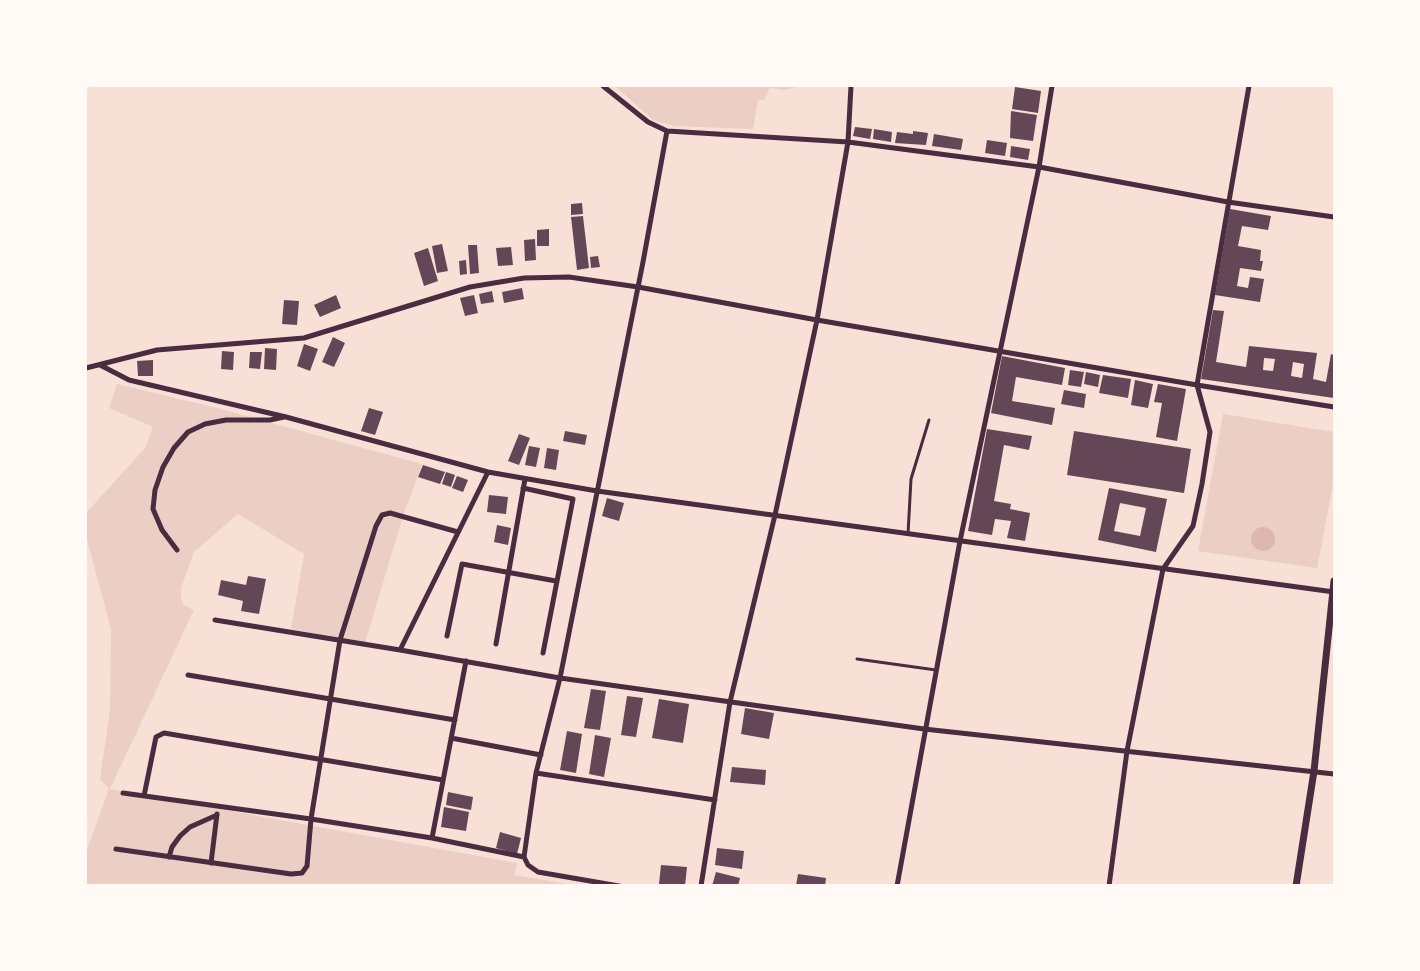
<!DOCTYPE html>
<style>
body{margin:0}
#map{position:relative;width:1420px;height:971px;overflow:hidden;background:#f7e1d7;font-family:Ubuntu,sans-serif}
canvas{display:block}
.frame{position:absolute;inset:0;border:87px solid #fffaf5;pointer-events:none}
</style>
<div id="map">
<canvas width="1420" height="971"></canvas>
<div class="frame"></div>
</div>
<script>
const ctx = document.querySelector('canvas').getContext('2d');
ctx.lineJoin = 'round';
function paint(path, color) {
  ctx.fillStyle = color;
  ctx.fill(path, 'evenodd');
}
function poly(rows) {
  const path = new Path2D();
  for (const r of rows) {
    if (r.length === 3) {
      path.moveTo(r[0] + r[2], r[1]);
      path.arc(r[0], r[1], r[2], 0, 2 * Math.PI);
      continue;
    }
    path.moveTo(r[0], r[1]);
    for (let i = 2; i < r.length; i += 2) path.lineTo(r[i], r[i + 1]);
  }
  return path;
}
function stroke(path, color, width, dash) {
  ctx.strokeStyle = color;
  ctx.lineWidth = width;
  ctx.lineCap = dash ? 'butt' : 'round';
  ctx.setLineDash(dash || []);
  ctx.stroke(path);
}
const green = poly([
 [615,86,801,86,784,90,770,88,764,100,758,100,753,129,674,126,653,120],
 [117,384,217,408,422,464,403,516,365,643,291,629,304,554,238,514,194,552,181,588,181,599,184,605,194,610,110,789,517,863,515,875,573,885,86,885,86,852,109,789,100,779,110,709,111,629,86,536,86,513,145,448,153,427,109,408],
 [1223,414,1334,432,1334,480,1317,568,1198,551],
 [1271,530,1275,537,1268,550,1260,551,1252,544,1251,536]
]);
const water = poly([
 [1263,539,12]
]);
const building = poly([
 [1015,87,1041,91,1038,113,1012,109],
 [1011,111,1037,115,1033,141,1010,138],
 [855,127,872,129,870,139,853,136],
 [874,129,892,132,891,142,873,139],
 [913,131,928,133,926,145,895,143,897,132,913,134],
 [934,134,963,139,961,150,932,146],
 [987,140,1007,143,1005,156,985,153],
 [1011,146,1030,149,1028,160,1010,157],
 [582,203,583,214,571,215,571,204],
 [1230,209,1271,216,1268,230,1242,226,1238,246,1261,250,1260,261,1263,261,1261,271,1240,268,1237,286,1248,288,1250,277,1264,279,1260,302,1215,295],
 [583,216,589,268,577,270,571,217],
 [549,229,549,246,537,246,537,230],
 [535,239,536,260,525,261,524,240],
 [442,244,448,271,437,273,432,246],
 [468,245,477,245,479,273,470,274],
 [511,247,513,265,498,266,496,248],
 [428,248,438,281,424,286,414,253],
 [598,256,600,267,591,268,590,257],
 [466,260,467,274,460,275,459,261],
 [522,288,524,299,504,303,502,292],
 [492,291,494,302,481,304,479,294],
 [336,295,341,308,320,317,314,305],
 [474,295,478,313,465,316,460,298],
 [284,300,299,301,297,325,282,324],
 [1213,310,1224,311,1216,362,1246,367,1249,346,1317,353,1313,379,1326,382,1331,354,1334,355,1334,398,1201,379],
 [1264,358,1275,359,1273,371,1263,370],
 [1293,362,1304,364,1302,378,1291,376],
 [333,337,345,343,334,367,322,362],
 [304,344,318,349,310,371,297,366],
 [265,348,277,349,276,370,264,369],
 [222,351,234,352,233,370,221,369],
 [250,352,262,352,260,369,249,368],
 [1002,356,1065,368,1062,385,1016,377,1012,401,1055,408,1052,425,991,413],
 [153,360,153,376,138,376,137,361],
 [1070,370,1084,372,1081,387,1068,385],
 [1086,372,1100,375,1098,387,1084,384],
 [1103,375,1131,379,1128,398,1099,393],
 [1135,380,1153,384,1148,408,1131,405],
 [1158,384,1186,389,1177,441,1156,437,1162,403,1154,402],
 [1064,390,1086,394,1084,408,1061,404],
 [369,408,383,412,375,435,361,431],
 [987,429,1032,436,1029,450,1004,445,994,501,1011,504,1010,509,1030,513,1025,541,1007,538,1011,521,995,519,992,535,968,531],
 [565,431,587,435,585,445,563,441],
 [1074,431,1191,449,1184,493,1067,475],
 [519,434,530,438,519,465,508,461],
 [529,446,540,448,536,467,525,465],
 [547,448,559,450,556,470,544,468],
 [423,465,445,472,440,484,418,477],
 [446,472,455,475,451,487,442,484],
 [457,476,468,480,463,492,452,488],
 [1109,488,1167,499,1156,552,1098,540],
 [1120,503,1146,508,1140,536,1114,531],
 [489,495,508,497,506,514,487,512],
 [607,498,624,503,619,521,602,516],
 [497,525,511,528,508,545,494,542],
 [248,576,266,579,259,614,241,611,243,601,218,595,221,580,246,585],
 [591,689,606,691,600,730,584,728],
 [627,696,643,698,636,737,621,735],
 [659,699,689,704,683,743,652,738],
 [745,708,774,713,769,739,741,734],
 [567,731,582,734,576,773,560,770],
 [595,735,611,738,604,777,589,774],
 [732,767,766,770,765,785,730,782],
 [448,792,473,797,471,810,446,805],
 [444,807,469,812,466,831,441,827],
 [500,832,521,838,517,854,496,848],
 [717,848,744,851,742,869,715,865],
 [661,865,687,867,685,886,659,884],
 [716,872,740,878,738,886,712,886],
 [798,874,826,878,825,886,796,886]
]);
const service = poly([
 [908,534,911,479,929,420],
 [857,659,936,670]
]);
const minor = poly([
 [603,86,648,122,667,131,848,142,1039,167,1228,202,1334,217],
 [100,365,129,380,286,417,488,472,597,491,1334,592],
 [86,368,157,350,304,338,470,287,524,278,569,277,638,287,817,320,1197,385,1334,407],
 [523,488,573,499,543,653],
 [177,550,162,530,153,509,155,490,163,467,174,448,188,432,205,424,226,420,270,420,284,417],
 [215,620,400,650,560,678,924,729,1334,774],
 [447,636,462,564,556,581],
 [496,644,525,479],
 [400,650,488,472],
 [188,675,455,720],
 [451,738,541,755],
 [536,773,715,800],
 [123,793,311,819,432,838,524,857],
 [144,796,156,737,164,733,443,780],
 [432,838,466,661],
 [116,849,291,874,302,873,307,866,311,819,340,640,376,526,382,515,390,513,458,532],
 [169,857,172,847,180,836,190,827,217,815],
 [524,857,536,773,560,678,643,262,667,131],
 [524,857,528,865,538,872,619,886],
 [211,863,217,814],
 [701,886,730,702,775,515,817,320,848,142,851,86],
 [897,886,960,541,1039,167,1052,86],
 [1109,886,1127,751,1163,569,1193,526,1202,484,1210,432,1197,385,1249,86]
]);
const tertiary = poly([
 [1296,886,1314,771,1334,581]
]);
paint(green, '#ebcfc5');
paint(water, '#dcb8b0');
paint(building, '#644757');
stroke(service, '#4a2c40', 3);
stroke(minor, '#4a2c40', 5);
stroke(tertiary, '#4a2c40', 7);
</script>
